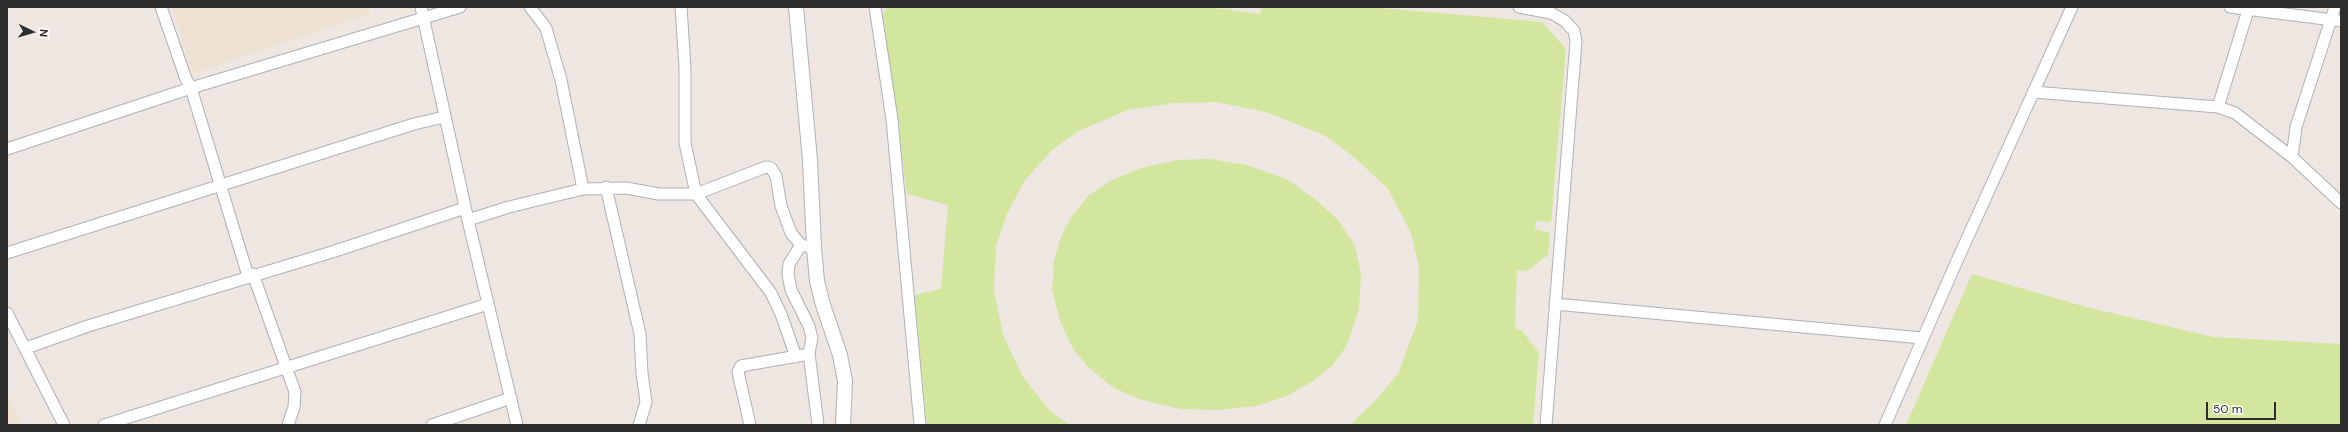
<!DOCTYPE html>
<style>
body{margin:0}
#map{position:relative;width:2348px;height:432px;overflow:hidden;background:#ede6e1;font-family:"DM Sans",sans-serif}
canvas{display:block}
.frame{position:absolute;inset:0;border:8px solid #2d2d2d;pointer-events:none}
.north{position:absolute;left:12px;top:12px;width:40px;height:40px;-webkit-text-stroke:3px #fff;paint-order:stroke;rotate:95deg;font-size:11px;font-weight:700;line-height:16px;text-align:center;color:#2d2d2d}
.north::after{content:'';display:block;margin:auto;width:14px;height:18px;background:#2d2d2d;clip-path:polygon(50% 0,100% 100%,50% 72%,0 100%)}
.scale{position:absolute;left:2206px;top:402px;width:70px;height:18px;box-sizing:border-box;border:2px solid #2d2d2d;border-top:0;padding-left:5px;font-size:12px;line-height:14px;white-space:nowrap;color:#2d2d2d;-webkit-text-stroke:3px #fff;paint-order:stroke}
</style>
<div id="map">
<canvas width="2348" height="432"></canvas>
<div class="frame"></div>
<div class="north">N</div>
<div class="scale">50 m</div>
</div>
<script>
const ctx = document.querySelector('canvas').getContext('2d');
ctx.lineJoin = 'round';
function paint(path, color) {
  ctx.fillStyle = color;
  ctx.fill(path, 'evenodd');
}
function poly(rows) {
  const path = new Path2D();
  for (const r of rows) {
    path.moveTo(r[0], r[1]);
    for (let i = 2; i < r.length; i += 2) path.lineTo(r[i], r[i + 1]);
  }
  return path;
}
function stroke(path, color, width, dash) {
  ctx.strokeStyle = color;
  ctx.lineWidth = width;
  ctx.lineCap = dash ? 'butt' : 'round';
  ctx.setLineDash(dash || []);
  ctx.stroke(path);
}
const education = poly([
 [172,7,368,7,370,15,355,18,192,74],
 [7,392,21,425,7,425]
]);
const pitch = poly([
 [888,7,1209,7,1260,14,1262,7,1371,7,1542,22,1566,49,1551,222,1536,221,1535,229,1550,233,1548,255,1527,271,1517,270,1515,328,1522,331,1539,353,1533,425,1350,425,1374,402,1398,374,1418,320,1419,267,1411,233,1388,189,1354,157,1324,135,1266,112,1216,102,1175,103,1128,110,1080,130,1052,150,1025,180,1007,214,996,246,994,290,1003,335,1023,377,1050,411,1069,425,927,425,914,295,941,289,948,205,907,194,883,13],
 [1210,159,1247,165,1288,180,1315,199,1339,221,1355,246,1361,274,1359,309,1347,345,1333,365,1313,381,1287,396,1256,406,1218,410,1181,409,1142,400,1114,388,1089,368,1073,349,1060,321,1052,289,1054,261,1061,237,1072,216,1089,195,1112,180,1141,168,1178,160],
 [1972,274,2086,307,2213,337,2341,344,2341,425,1906,425]
]);
const minor = poly([
 [161,7,186,79,191,88,248,276],
 [421,7,468,220,517,425],
 [530,7,546,28,561,80,583,189],
 [681,7,685,68,685,143,696,194,771,293,781,314,796,357],
 [875,7,892,119,920,425],
 [1519,7,1551,13,1565,21,1574,31,1576,41,1546,425],
 [2230,7,2341,21],
 [2033,92,2218,107,2235,113,2292,157,2341,203],
 [2218,107,2249,7],
 [7,149,191,88,460,7],
 [2292,157,2296,127,2335,7],
 [606,187,640,334,642,373,646,402,639,425],
 [468,220,509,207,583,189,626,188,659,194,696,194,766,167,771,168,776,176,781,206,791,233,801,245,814,248],
 [801,245,789,264,788,274,791,290,809,326,812,338,809,353,818,425],
 [7,253,414,124,444,117],
 [253,274,295,392,294,407,288,425],
 [1555,304,1922,338],
 [7,313,64,425],
 [26,348,88,326,332,252,465,208],
 [104,425,488,304],
 [432,425,511,398],
 [750,425,738,372,741,366,803,355],
 [1885,425,1956,263,2072,7]
]);
const tertiary = poly([
 [796,7,810,160,814,248,817,281,823,305,840,355,845,381,843,425]
]);
paint(education, '#ede1d2');
paint(pitch, '#d2e69e');
stroke(minor, '#adb1b8', 13);
stroke(tertiary, '#adb1b8', 16);
stroke(minor, '#fff', 11);
stroke(tertiary, '#fff', 14);
</script>
